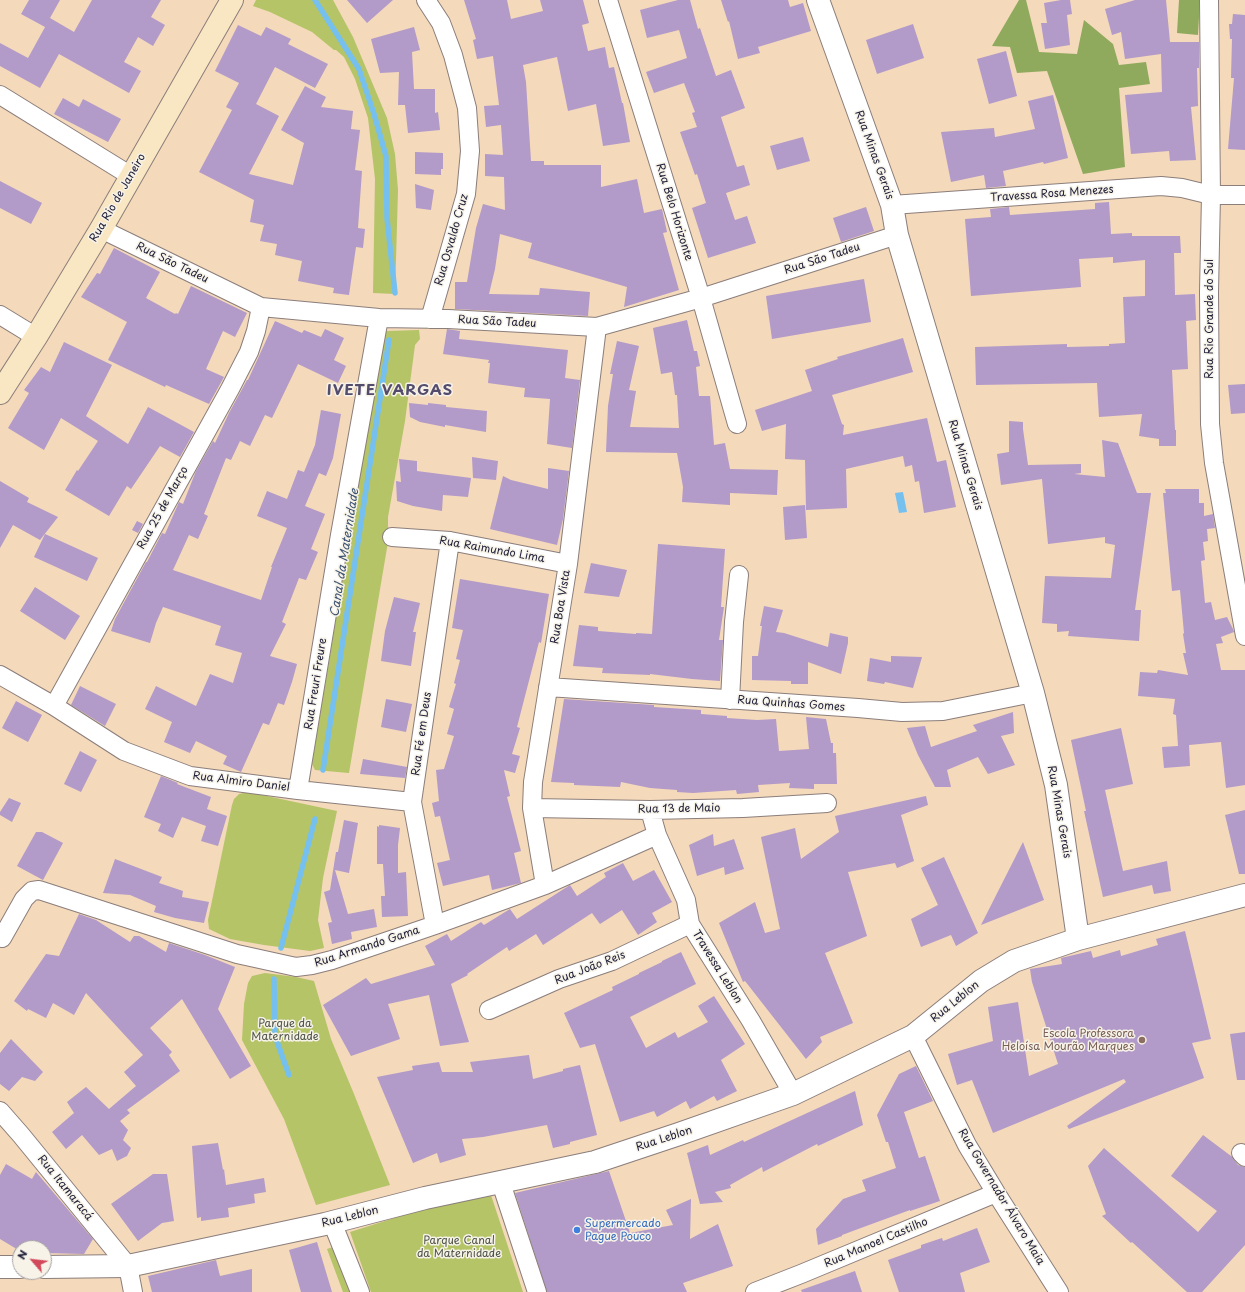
<!DOCTYPE html>
<meta charset="utf-8">
<style>
body{margin:0}
#map{position:relative;width:1245px;height:1292px;overflow:hidden;background:#f4d9bb;font-family:"Playpen Sans",sans-serif}
canvas{display:block}
.north{position:absolute;left:12px;top:1240px;width:40px;height:40px;box-sizing:border-box;background:#f7f3e8;border:1px solid #a29fa3;border-radius:50%;rotate:298deg;font-size:11px;font-weight:700;line-height:16px;text-align:center;color:#22223b}
.north::after{content:'';display:block;margin:auto;width:14px;height:18px;background:#d1495b;clip-path:polygon(50% 0,100% 100%,50% 72%,0 100%)}
</style>
<div id="map">
<canvas width="1245" height="1292"></canvas>
<div class="north">N</div>
</div>
<script>
const ctx = document.querySelector('canvas').getContext('2d');
ctx.lineJoin = 'round';
function paint(path, color) {
  ctx.fillStyle = color;
  ctx.fill(path, 'evenodd');
}
function poly(rows) {
  const path = new Path2D();
  for (const r of rows) {
    path.moveTo(r[0], r[1]);
    for (let i = 2; i < r.length; i += 2) path.lineTo(r[i], r[i + 1]);
  }
  return path;
}
function stroke(path, color, width, dash) {
  ctx.strokeStyle = color;
  ctx.lineWidth = width;
  ctx.lineCap = dash ? 'butt' : 'round';
  ctx.setLineDash(dash || []);
  ctx.stroke(path);
}
function drawText(font, color, halo, rows, align = 'center') {
  ctx.font = font + ' "Playpen Sans",sans-serif';
  ctx.lineWidth = 3;
  ctx.setLineDash([]);
  ctx.textBaseline = 'middle';
  ctx.strokeStyle = halo;
  ctx.fillStyle = color;
  for (const [text, x, y, turn = 0] of rows) {
    ctx.save();
    ctx.translate(x, y);
    ctx.rotate((+turn || 0) * Math.PI / 180);
    ctx.textAlign = isNaN(turn) ? turn : align;
    if (halo) ctx.strokeText(text, 0, 0);
    ctx.fillText(text, 0, 0);
    ctx.restore();
  }
}
const green = poly([
 [256,0,333,0,353,37,387,118,395,154,398,190,395,294,373,293,375,179,368,118,355,79,344,57,336,50,334,50,312,32,270,12,253,6],
 [419,330,420,339,415,345,405,421,388,517,388,542,349,773,315,770,312,764,383,336,386,331],
 [248,792,337,811,323,878,318,920,324,948,310,951,264,945,230,939,209,929,208,920,232,805,234,799,239,794],
 [265,973,296,977,314,981,331,1039,354,1094,390,1185,316,1205,284,1119,242,1040,244,1004,248,983,252,976],
 [490,1192,523,1292,371,1292,350,1232,423,1209],
 [333,1247,351,1292,343,1292,327,1249]
]);
const forest = poly([
 [1019,0,1026,0,1039,52,1077,54,1084,20,1113,44,1119,65,1146,62,1150,84,1119,88,1125,167,1083,174,1047,71,1017,73,1010,47,992,46],
 [1179,0,1200,0,1198,35,1177,33]
]);
const water = poly([
 [903,492,907,512,899,513,895,493]
]);
const stream = poly([
 [315,0,359,69,374,114,386,156,387,218,395,293],
 [323,770,389,340],
 [281,948,315,819],
 [274,979,275,1036,289,1075]
]);
const building = poly([
 [29,0,60,0,45,27,21,14],
 [92,0,161,0,151,17,165,25,153,46,138,37,124,62,141,71,129,93,59,54,40,88,0,66,0,43,28,58,50,18,74,32],
 [347,0,393,0,367,23],
 [464,0,507,0,511,19,543,11,540,0,583,0,589,23,582,25,588,51,605,47,609,68,614,67,622,103,623,103,630,142,603,146,596,104,568,111,557,57,523,65,526,82,531,161,544,161,544,165,601,165,601,187,637,179,644,213,662,209,667,232,663,233,679,290,624,307,627,287,528,258,532,243,500,234,495,269,489,294,539,295,540,288,590,292,588,316,455,309,455,282,467,282,476,228,483,204,505,210,504,177,485,176,485,154,503,155,501,125,486,127,484,106,499,105,493,56,477,59,473,40,476,39],
 [678,0,690,0,698,29,700,28,716,76,731,70,745,108,721,117,737,167,744,165,750,185,726,193,735,220,747,216,756,243,708,258,692,208,706,203,697,174,695,175,680,132,697,127,692,113,695,112,684,83,654,93,646,72,687,58,679,30,647,38,640,10],
 [721,0,788,0,790,7,803,3,811,31,758,47,760,53,738,59,729,21,728,22],
 [1061,0,1070,0,1072,14,1067,15,1070,45,1045,49,1041,23,1047,23,1044,3],
 [1135,0,1166,0,1170,42,1199,42,1199,68,1197,68,1198,106,1191,107,1196,160,1170,161,1169,151,1131,154,1125,95,1162,92,1161,54,1125,59,1121,32,1112,35,1105,9],
 [1233,14,1245,15,1245,150,1228,149,1234,78,1231,78,1232,39,1230,39,1229,24,1232,24],
 [913,24,924,58,877,74,866,40],
 [238,25,261,36,266,27,291,39,288,44,328,64,315,88,275,67,256,104,279,116,249,174,293,185,304,143,281,130,305,86,326,97,321,107,353,111,351,129,360,130,355,170,362,171,358,228,365,229,363,248,356,247,349,295,333,293,334,288,298,281,302,261,275,255,277,244,260,241,264,225,250,222,254,200,199,172,232,110,226,107,239,83,215,71],
 [414,27,420,50,412,52,414,89,435,89,435,113,438,112,440,130,408,133,405,105,398,105,399,72,380,73,371,39],
 [1006,51,1017,96,989,104,977,59],
 [1053,95,1068,158,1044,164,1043,162,1003,171,1006,186,986,188,984,175,951,182,941,132,994,128,995,137,1035,129,1028,101],
 [63,98,79,107,83,99,121,119,108,142,54,114],
 [803,137,810,161,777,170,770,146],
 [415,152,443,153,443,169,441,169,441,175,415,174],
 [0,181,42,203,31,224,0,208],
 [415,184,434,190,431,210,416,208],
 [1109,202,1111,234,1132,233,1132,236,1180,236,1181,253,1174,253,1175,295,1195,294,1196,320,1186,321,1188,369,1172,370,1175,430,1176,430,1176,446,1159,446,1159,439,1139,436,1142,414,1099,417,1097,383,976,385,975,347,1067,344,1067,347,1109,346,1109,344,1125,343,1123,297,1145,296,1145,260,1113,263,1113,257,1079,259,1081,287,971,296,965,219,991,217,990,209,1009,207,1010,215,1095,209,1095,203],
 [866,207,874,231,841,242,833,218],
 [114,248,160,272,146,298,175,314,176,313,178,314,191,286,247,313,235,337,223,331,206,369,224,377,209,404,166,385,165,387,108,360,127,322,81,297,97,273,100,274],
 [864,279,871,322,772,339,766,296],
 [687,320,694,351,697,351,700,366,696,367,699,396,710,396,714,445,725,443,730,469,778,470,777,495,730,493,730,505,682,502,683,487,677,453,606,452,608,406,613,374,610,374,617,341,639,346,629,390,636,391,630,427,679,428,677,395,675,395,672,372,661,374,653,328],
 [275,321,302,333,304,330,321,337,325,329,344,338,334,360,346,366,338,383,298,364,272,418,265,415,250,446,240,441,231,460,226,458,204,514,208,516,198,539,189,535,173,570,261,600,272,567,271,567,287,528,257,516,267,491,287,499,298,470,304,472,315,445,321,410,341,414,333,458,326,476,319,473,305,506,325,514,311,549,318,552,306,580,299,578,282,622,286,624,270,656,297,664,292,682,284,705,278,703,269,725,263,723,241,772,223,764,227,756,196,741,190,753,164,742,172,722,145,709,156,686,196,706,210,674,233,683,242,653,215,645,221,626,163,607,156,623,150,643,111,631,115,619,146,562,147,562,162,533,165,534,179,502,183,504,196,471,213,441,215,443,229,413,247,380,248,380],
 [447,329,460,331,459,339,568,350,565,378,580,380,572,448,547,444,550,399,524,397,525,388,488,383,490,363,488,363,489,360,443,354],
 [903,338,913,372,832,395,842,424,844,425,843,435,927,418,937,462,946,460,956,507,924,513,919,481,915,482,912,465,905,467,903,456,846,469,847,508,806,510,805,460,785,459,786,424,762,431,755,410,812,391,805,370,838,359,837,357],
 [64,342,112,365,86,416,128,444,148,407,194,432,180,457,160,446,131,489,127,486,109,516,65,490,77,470,78,471,98,441,61,418,44,450,8,428,29,393,24,390,41,367,50,372],
 [1245,384,1245,413,1231,414,1228,385],
 [409,403,428,405,428,403,446,405,446,407,487,411,486,432,445,425,445,427,420,422,410,417],
 [1009,421,1023,422,1023,429,1028,465,1081,464,1081,473,1074,474,1105,477,1102,440,1118,443,1137,493,1151,493,1135,610,1141,610,1139,641,1068,636,1069,631,1057,632,1057,624,1042,623,1045,576,1111,578,1115,545,1105,543,1105,537,1048,544,1042,479,1001,485,997,454,1009,452],
 [472,457,498,461,496,480,473,478],
 [399,459,417,461,417,471,471,478,468,497,443,495,442,511,413,506,397,501,396,481,401,482],
 [548,468,569,471,563,519,557,545,490,529,503,476,511,480,548,489],
 [0,481,29,498,27,502,58,517,40,540,13,525,0,548],
 [1165,489,1199,489,1199,503,1204,503,1204,516,1213,514,1215,528,1207,529,1208,541,1203,542,1205,560,1201,561,1205,603,1211,602,1215,620,1227,617,1233,629,1234,632,1221,637,1223,643,1216,644,1221,670,1245,670,1245,785,1226,788,1221,742,1189,745,1190,766,1164,768,1162,747,1178,746,1176,715,1173,714,1175,699,1138,696,1140,672,1157,673,1158,670,1188,675,1183,653,1186,653,1183,634,1184,633,1180,590,1172,591,1163,493,1166,493],
 [805,505,807,538,785,540,783,507],
 [137,521,143,524,138,533,132,530],
 [45,534,98,558,87,581,34,557],
 [658,544,725,549,721,607,724,607,719,640,723,640,720,681,692,679,650,674,650,675,602,673,603,668,573,666,579,625,598,627,598,631,636,634,636,633,652,634],
 [591,563,627,570,619,597,584,593],
 [460,579,549,594,541,643,539,642,517,727,520,728,512,754,520,756,515,773,504,770,510,796,507,797,521,851,514,853,521,883,492,890,489,875,443,886,437,863,450,860,440,816,435,817,432,803,439,801,436,770,444,769,454,736,447,734,454,709,449,707,456,684,454,683,460,660,456,659,463,630,452,628],
 [35,587,80,616,65,640,20,611],
 [394,597,420,603,413,632,416,632,411,666,381,661,385,631],
 [764,606,783,610,776,632,784,633,828,647,830,633,848,637,848,643,841,674,808,662,808,684,791,684,791,681,752,680,752,656,758,656,762,626,760,626],
 [891,656,922,657,913,688,885,682,884,684,867,681,870,658,891,662],
 [80,686,116,704,105,726,71,705],
 [386,699,412,704,406,732,381,727],
 [564,699,654,705,654,707,701,710,701,714,727,716,727,718,757,720,776,719,779,751,809,749,806,717,826,719,831,743,833,743,833,753,836,753,837,784,814,784,814,789,789,788,790,783,758,785,759,792,737,794,736,790,693,793,677,792,677,790,650,788,621,782,620,787,574,785,574,783,551,782],
 [16,701,42,715,28,742,2,728],
 [1013,712,1014,733,1001,736,1015,765,988,774,978,757,947,770,951,787,935,787,918,755,907,728,925,726,931,747,977,731,973,725],
 [1121,728,1133,784,1105,790,1123,871,1167,861,1171,891,1154,894,1152,885,1103,897,1084,811,1086,811,1071,740],
 [80,751,97,760,81,792,64,784],
 [363,759,407,767,405,778,360,774],
 [161,776,178,783,177,784,211,797,207,809,227,816,218,846,201,841,206,826,182,817,173,838,158,831,161,824,144,817],
 [926,796,928,805,901,815,914,861,897,868,895,863,848,872,867,936,825,953,853,1023,820,1037,822,1042,806,1059,745,981,743,982,719,923,755,902,765,933,780,929,761,837,795,828,801,859,839,832,835,816],
 [9,798,21,803,12,822,0,815,0,812],
 [1245,810,1245,874,1239,874,1225,815],
 [344,820,358,823,349,873,335,870,348,914,374,909,377,927,351,932,352,939,332,944,328,923,332,922,324,892,330,890,336,852,338,852],
 [379,825,400,828,398,845,398,873,406,872,408,916,382,917,381,896,385,896,383,864,377,864,377,826,379,827],
 [36,832,42,832,63,843,43,880,17,866],
 [713,834,714,846,734,839,744,869,725,875,724,867,697,876,689,845],
 [1023,842,1044,900,981,925],
 [944,857,978,933,956,946,951,935,921,947,911,919,938,905,921,868],
 [115,859,162,877,159,883,183,891,182,897,209,902,204,923,175,918,154,912,156,906,130,895,103,893],
 [623,863,633,881,654,870,672,902,652,913,657,922,638,935,622,910,600,924,592,913,543,945,536,934,509,951,507,947,467,974,468,975,451,984,469,1042,440,1046,429,995,388,1004,400,1039,351,1056,323,1005,366,978,371,984,435,965,425,946,447,934,451,941,481,922,484,925,510,909,517,919,570,885,577,896,606,877,604,873],
 [79,914,96,920,130,942,134,936,139,936,166,952,169,943,205,955,235,967,218,1009,251,1066,230,1079,182,999,150,1028,172,1052,169,1055,180,1071,127,1110,130,1113,120,1121,128,1130,123,1140,131,1148,127,1156,117,1161,112,1149,99,1155,82,1135,66,1149,52,1132,74,1113,67,1102,86,1087,109,1109,136,1086,124,1072,143,1055,86,993,74,1015,53,1003,46,1018,28,1009,27,1011,14,1001,46,954,59,956],
 [1185,931,1211,1039,1192,1043,1204,1078,1069,1129,1067,1126,1126,1082,1124,1079,993,1133,972,1080,957,1085,948,1054,993,1041,988,1007,1018,1002,1029,1076,1058,1064,1032,982,1030,969,1062,964,1061,958,1091,951,1093,958,1120,950,1121,956,1158,945,1156,939],
 [681,952,696,984,630,1017,646,1048,675,1032,678,1038,708,1022,698,1006,714,996,745,1044,721,1060,737,1091,717,1101,714,1096,690,1109,686,1101,657,1117,654,1111,620,1122,595,1044,580,1048,564,1013,613,990,612,987,639,974,639,973,662,962,662,961],
 [1245,1032,1245,1080,1237,1080,1230,1034],
 [11,1039,43,1072,35,1081,22,1077,9,1091,0,1084,0,1053],
 [529,1055,533,1079,563,1071,563,1069,580,1065,597,1135,570,1142,570,1144,553,1148,547,1125,483,1137,462,1139,466,1155,440,1163,437,1153,413,1163,377,1077,413,1070,412,1066,439,1062,442,1072,473,1072,470,1062],
 [916,1066,933,1101,904,1112,919,1158,925,1156,940,1201,910,1211,910,1210,869,1225,842,1235,842,1236,818,1245,816,1229,843,1199,866,1191,862,1180,896,1168,888,1142,886,1142,877,1115,899,1074],
 [855,1091,863,1125,818,1146,817,1144,763,1172,762,1167,730,1185,731,1188,715,1192,723,1202,700,1204,687,1153,708,1145,710,1155,743,1140,744,1142],
 [1203,1135,1231,1156,1238,1165,1245,1167,1245,1245,1202,1292,1187,1292,1132,1242,1131,1243,1102,1216,1106,1214,1088,1166,1104,1148,1198,1232,1217,1211,1171,1176],
 [218,1143,223,1170,224,1169,226,1185,264,1178,266,1192,254,1194,255,1203,228,1208,229,1217,201,1221,201,1217,197,1218,192,1146],
 [6,1164,32,1179,36,1172,93,1239,84,1254,44,1253,44,1248,20,1248,20,1251,0,1239,0,1175],
 [609,1171,630,1233,673,1225,666,1210,691,1199,690,1239,718,1224,733,1266,683,1283,687,1292,547,1292,515,1193],
 [153,1174,167,1174,174,1221,162,1223,138,1241,111,1204],
 [977,1228,990,1262,960,1273,965,1292,899,1292,888,1260,921,1248,921,1245,942,1238,943,1241],
 [317,1242,332,1292,301,1292,289,1250],
 [216,1260,220,1276,252,1269,252,1292,152,1292,148,1276],
 [855,1271,862,1292,802,1292,801,1290]
]);
const minor = poly([
 [426,0,441,23,453,55,467,108,470,151,466,194,430,319],
 [608,0,701,298,737,424],
 [1209,0,1211,195,1209,292,1210,424,1214,463,1245,636],
 [0,95,131,176],
 [892,205,1161,186,1182,188,1211,195,1245,195],
 [101,229,261,307,379,318,448,319,597,327,701,298,897,235],
 [0,315,36,337],
 [392,537,450,541,568,564],
 [0,675,54,706,124,751,190,776,298,790,412,802],
 [548,687,858,708,902,712,943,711,1033,693],
 [730,700,734,622,739,575],
 [54,706,230,389,249,352,256,331,261,307],
 [298,790,340,535,379,318],
 [532,808,650,810,743,808,827,803],
 [650,810,657,835,686,900,690,924,751,1021,793,1094],
 [545,885,532,808,533,782,568,564,597,327],
 [435,925,412,802,450,541],
 [2,938,24,899,32,891,39,890,237,954,296,967,312,965,332,960,435,925,545,885,657,835],
 [489,1010,559,979,612,961,690,924],
 [913,1036,967,1145,996,1193,1059,1292],
 [0,1111,21,1135,128,1266,133,1292],
 [1241,1153,1245,1157],
 [501,1183,537,1292],
 [332,1222,360,1292],
 [755,1292,801,1274,996,1193]
]);
const tertiary = poly([
 [818,0,892,205,897,235,1033,693,1056,785,1078,939],
 [0,1267,20,1267],
 [44,1267,128,1266,325,1224,425,1198,595,1162,679,1134,793,1094,913,1036,981,981,1014,961,1078,939,1245,895]
]);
const secondary = poly([
 [0,393,36,337,101,229,232,0]
]);
const markers = [
 [1142,1040,4,"#8d6e63"],
 [577,1230,4,"#3f7fe0"]
];
const streetNames = [
 ["Rua Minas Gerais",874,155,70],
 ["Travessa Rosa Menezes",1052,194,-4],
 ["Rua Rio de Janeiro",118,198,-60],
 ["Rua Belo Horizonte",674,212,73],
 ["Rua Osvaldo Cruz",452,240,-74],
 ["Rua São Tadeu",822,259,-18],
 ["Rua São Tadeu",172,263,26],
 ["Rua Rio Grande do Sul",1210,319,-90],
 ["Rua São Tadeu",497,322,3],
 ["Rua Minas Gerais",965,465,73],
 ["Rua 25 de Março",163,508,-61],
 ["Rua Raimundo Lima",492,550,10],
 ["Rua Boa Vista",561,607,-81],
 ["Rua Freuri Freure",316,684,-81],
 ["Rua Quinhas Gomes",791,704,4],
 ["Rua Fé em Deus",422,734,-82],
 ["Rua Almiro Daniel",241,782,7],
 ["Rua 13 de Maio",679,809,-1],
 ["Rua Minas Gerais",1059,812,80],
 ["Rua Armando Gama",367,947,-18],
 ["Travessa Leblon",717,967,58],
 ["Rua João Reis",590,968,-21],
 ["Rua Leblon",955,1002,-39],
 ["Rua Leblon",664,1139,-18],
 ["Rua Itamaracá",65,1188,51],
 ["Rua Governador Álvaro Maia",1001,1197,59],
 ["Rua Leblon",350,1217,-14],
 ["Rua Manoel Castilho",876,1243,-23]
];
const parkNames = [
 ["Parque da",285,1024],
 ["Maternidade",285,1037],
 ["Parque Canal",459,1241],
 ["da Maternidade",459,1254]
];
const educationNames = [
 ["Escola Professora",1134,1034],
 ["Heloísa Mourão Marques",1134,1047]
];
const shopNames = [
 ["Supermercado",585,1224],
 ["Pague Pouco",585,1237]
];
const waterNames = [
 ["Canal da Maternidade",345,553,-81]
];
const districtNames = [
 ["IVETE VARGAS",390,391]
];
paint(green, '#b4c467');
paint(forest, '#8faa5c');
paint(water, '#76c0ef');
stroke(stream, '#76c0ef', 5.5);
paint(building, '#b29ac9');
stroke(minor, '#8b7e7b', 20);
stroke(tertiary, '#8b7e7b', 24);
stroke(secondary, '#8b7e7b', 24);
stroke(minor, '#fff', 18);
stroke(tertiary, '#fff', 22);
stroke(secondary, '#f9e7c3', 22);
for (const [x, y, r, color] of markers) {
  const dot = new Path2D();
  dot.arc(x, y, r, 0, 2 * Math.PI);
  ctx.fillStyle = color;
  ctx.fill(dot);
  stroke(dot, '#f7f3e8', 1.5);
}
drawText('11px', '#22223b', '#f7f3e8', streetNames);
drawText('11px', '#4e5348', '#f7f3e8', parkNames);
drawText('11px', '#785e54', '#f7f3e8', educationNames, 'right');
drawText('11px', '#366cbe', '#f7f3e8', shopNames, 'left');
drawText('italic 12px', '#3b5171', '#f7f3e8', waterNames);
ctx.letterSpacing = '1px';
drawText('bold 15px', '#544c6d', '#f7f3e8', districtNames);
ctx.letterSpacing = '0px';
</script>
